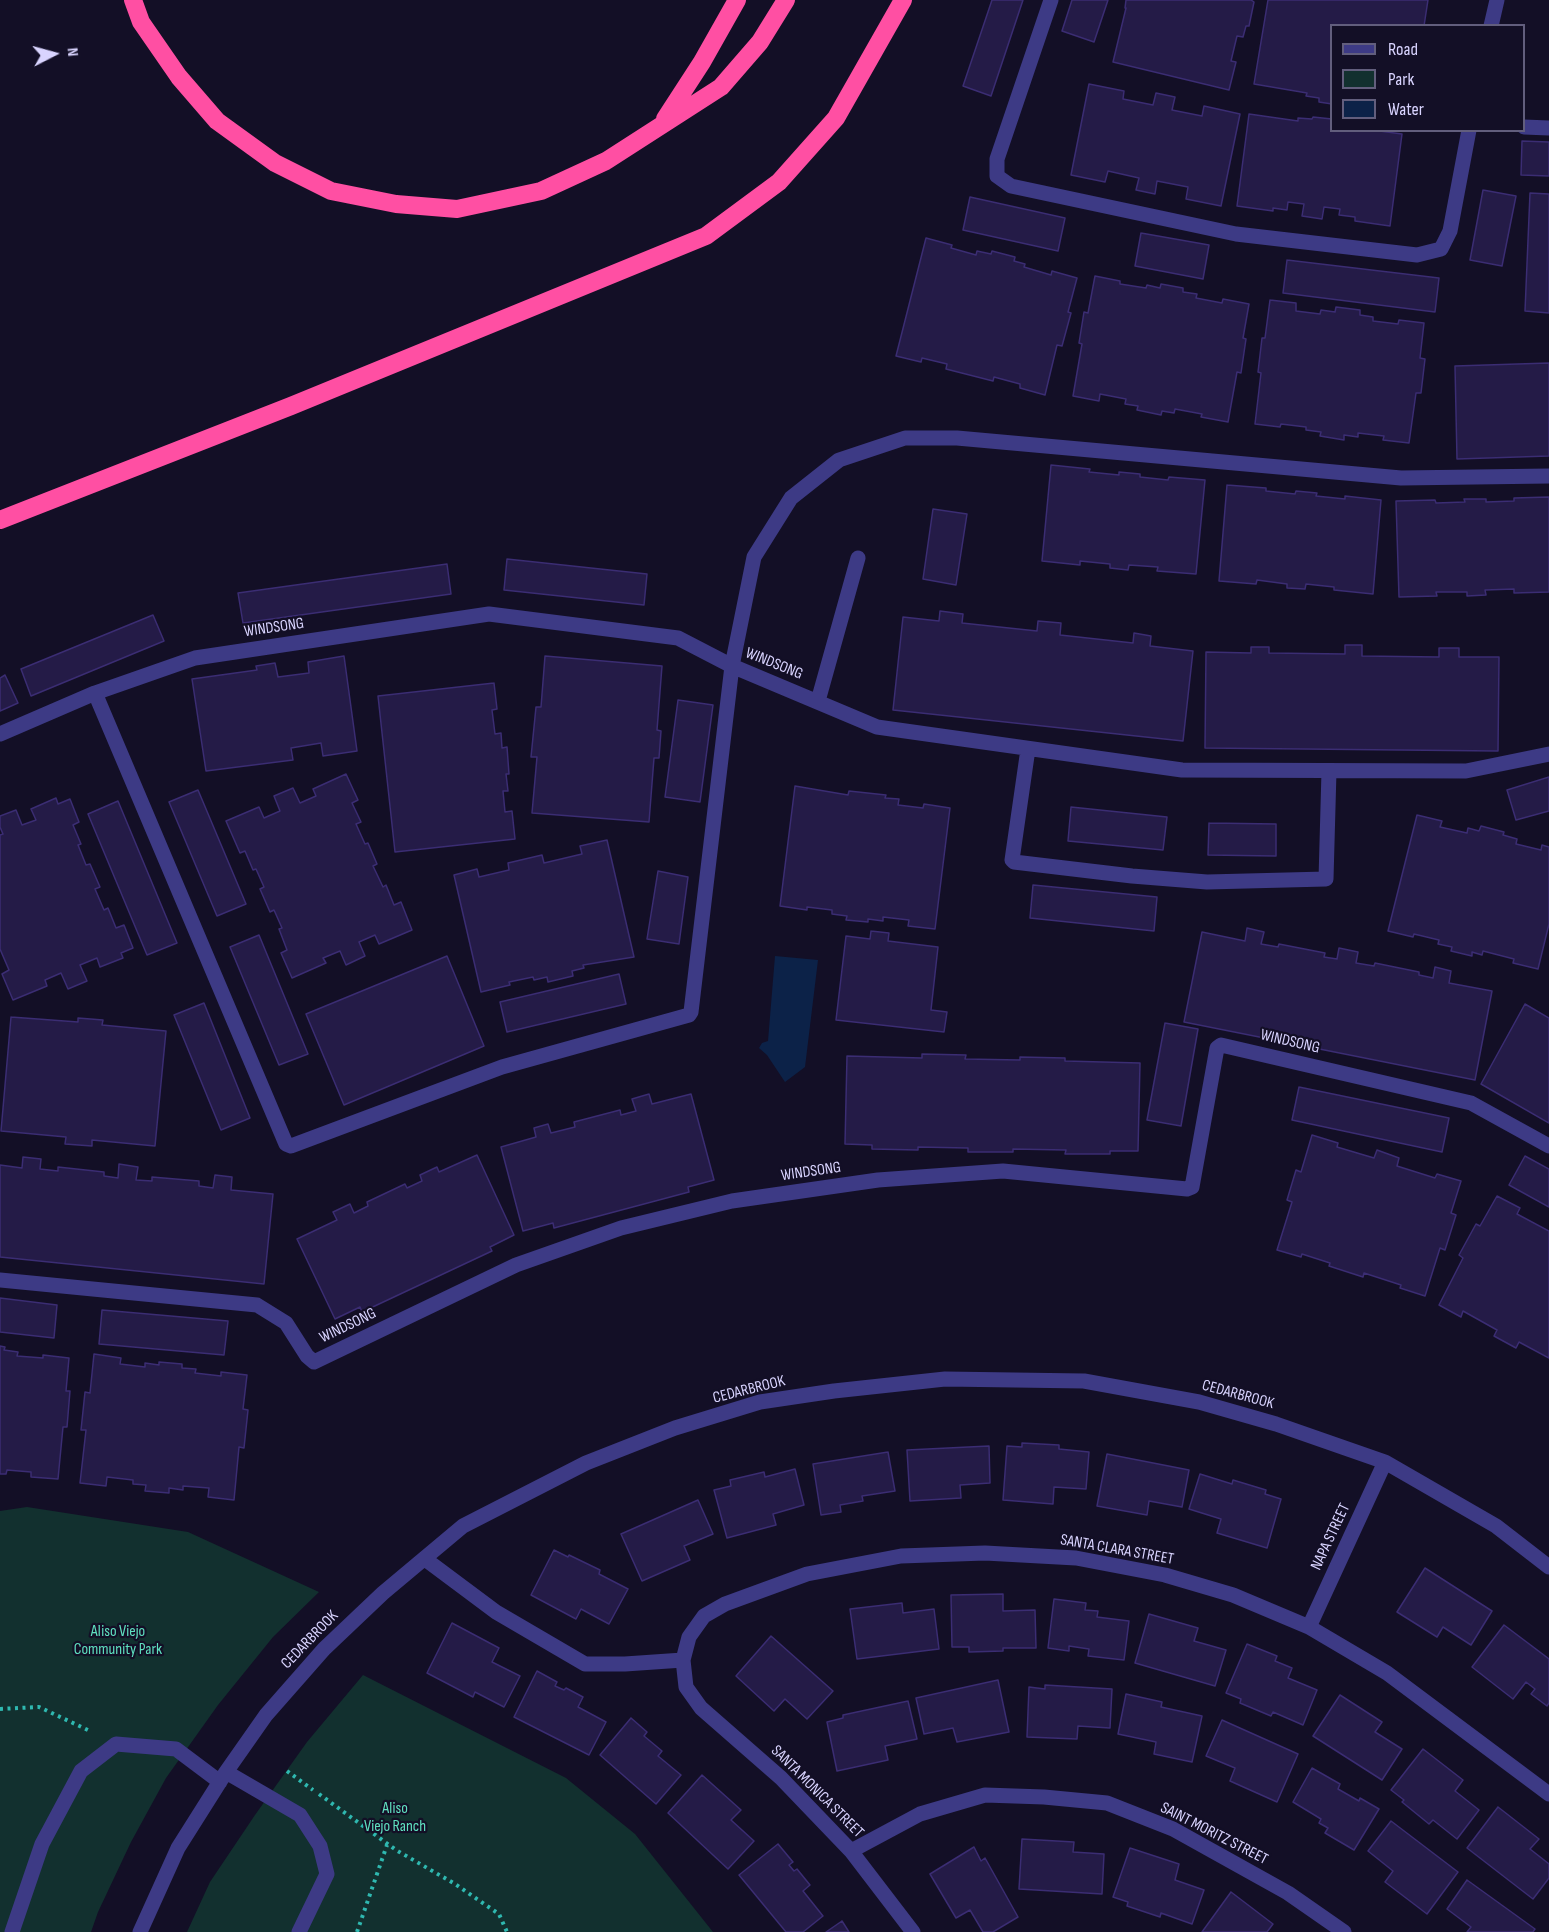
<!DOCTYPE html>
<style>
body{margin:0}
#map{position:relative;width:1549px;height:1932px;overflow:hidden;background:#130f26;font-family:"Sofia Sans Condensed",sans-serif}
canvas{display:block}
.legend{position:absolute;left:1330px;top:24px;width:195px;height:108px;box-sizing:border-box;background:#130f26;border:2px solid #625e7d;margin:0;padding:8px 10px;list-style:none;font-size:18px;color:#d9d4ff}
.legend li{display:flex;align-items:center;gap:12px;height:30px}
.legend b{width:30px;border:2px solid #625e7d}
.north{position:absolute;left:24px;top:24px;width:60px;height:60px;-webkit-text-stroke:4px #130f26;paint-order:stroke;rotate:84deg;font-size:16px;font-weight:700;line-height:24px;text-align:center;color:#d9d4ff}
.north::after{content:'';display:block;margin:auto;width:21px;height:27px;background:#d9d4ff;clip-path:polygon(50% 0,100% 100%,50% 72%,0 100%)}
</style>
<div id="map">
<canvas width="1549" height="1932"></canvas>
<ul class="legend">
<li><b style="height:8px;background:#3d3a85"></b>Road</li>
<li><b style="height:16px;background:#12302f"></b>Park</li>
<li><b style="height:16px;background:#0c2248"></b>Water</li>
</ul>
<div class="north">N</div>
</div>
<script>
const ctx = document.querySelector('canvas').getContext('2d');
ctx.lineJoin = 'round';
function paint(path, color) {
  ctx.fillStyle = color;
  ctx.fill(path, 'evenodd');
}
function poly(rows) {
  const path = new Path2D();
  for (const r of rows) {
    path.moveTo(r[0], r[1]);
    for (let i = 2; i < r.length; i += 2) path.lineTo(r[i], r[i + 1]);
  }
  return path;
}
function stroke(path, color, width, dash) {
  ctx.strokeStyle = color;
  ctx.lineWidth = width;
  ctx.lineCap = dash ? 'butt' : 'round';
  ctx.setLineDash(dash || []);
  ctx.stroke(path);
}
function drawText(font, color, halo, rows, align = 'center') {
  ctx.font = font + ' "Sofia Sans Condensed",sans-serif';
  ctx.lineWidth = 4.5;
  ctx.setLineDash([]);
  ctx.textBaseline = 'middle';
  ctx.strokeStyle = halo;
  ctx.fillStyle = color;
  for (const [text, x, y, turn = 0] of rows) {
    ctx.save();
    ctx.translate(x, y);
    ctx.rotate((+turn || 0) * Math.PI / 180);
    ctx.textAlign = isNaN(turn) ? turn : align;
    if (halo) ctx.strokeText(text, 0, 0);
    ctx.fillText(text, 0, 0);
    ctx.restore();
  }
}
const green = poly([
 [27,1507,188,1532,319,1592,273,1637,218,1705,166,1778,131,1842,98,1912,91,1932,0,1932,0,1511],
 [363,1675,566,1778,635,1834,713,1932,187,1932,210,1882,255,1815,307,1742]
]);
const water = poly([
 [775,956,818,960,805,1067,785,1082,767,1055,759,1048,762,1043,768,1041]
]);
const building = poly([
 [992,0,1023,0,991,96,963,86,992,0],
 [1072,0,1108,0,1094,42,1062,31,1072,0],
 [1126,0,1251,0,1254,2,1249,26,1246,26,1243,37,1237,36,1231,61,1236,62,1229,90,1113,62,1126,8,1125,8,1126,0],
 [1268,0,1428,0,1424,26,1332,26,1332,104,1319,102,1319,98,1306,96,1307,93,1254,84,1268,0],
 [1089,84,1124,91,1123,99,1153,105,1156,93,1175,97,1172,110,1202,116,1204,106,1240,114,1221,206,1186,199,1188,187,1157,181,1155,194,1136,190,1139,178,1108,171,1105,182,1071,175,1089,84],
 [1249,114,1298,121,1298,118,1312,119,1313,117,1332,119,1332,130,1372,130,1402,134,1390,226,1355,221,1355,217,1339,215,1340,209,1324,207,1322,219,1302,216,1304,204,1288,202,1287,210,1273,208,1273,211,1237,206,1249,114],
 [1522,141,1549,142,1549,176,1521,175,1522,141],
 [1483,190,1516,196,1502,266,1470,260,1483,190],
 [1530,193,1549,194,1549,313,1525,311,1530,193],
 [970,197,1065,218,1058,251,963,230,970,197],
 [1141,233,1209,245,1203,279,1135,266,1141,233],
 [926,238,952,245,951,248,976,255,977,251,991,254,992,251,1015,257,1014,261,1025,264,1024,267,1051,275,1052,271,1077,278,1068,312,1071,313,1062,346,1057,345,1045,395,1020,388,1020,384,994,377,993,381,946,369,947,364,922,358,921,362,896,356,926,238],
 [1287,260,1439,278,1435,312,1283,293,1287,260],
 [1095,276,1120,281,1120,284,1146,288,1147,285,1160,288,1161,284,1183,288,1183,292,1197,294,1196,298,1222,303,1223,299,1249,304,1243,338,1246,339,1241,373,1237,372,1228,422,1201,417,1202,414,1175,409,1174,413,1162,411,1161,415,1137,410,1138,406,1125,404,1126,399,1100,394,1099,401,1073,396,1082,344,1079,343,1084,312,1088,313,1095,276],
 [1270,300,1296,303,1296,311,1320,314,1321,310,1335,312,1336,307,1360,310,1360,315,1373,317,1373,321,1398,324,1399,320,1424,323,1420,358,1425,359,1421,393,1416,393,1409,443,1383,440,1384,436,1358,433,1358,437,1344,435,1344,440,1320,436,1321,432,1306,430,1306,427,1281,424,1280,427,1255,424,1261,373,1258,372,1262,338,1265,338,1270,300],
 [1549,363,1549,456,1457,459,1455,366,1549,363],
 [1051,465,1090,469,1089,472,1119,475,1119,472,1140,474,1140,477,1168,480,1169,477,1205,480,1196,574,1157,571,1158,567,1129,565,1128,570,1110,568,1110,564,1080,561,1080,565,1042,561,1051,465],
 [1227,485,1266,488,1266,491,1295,494,1296,491,1317,493,1316,496,1345,499,1345,496,1381,500,1373,594,1334,590,1334,587,1306,584,1305,589,1287,588,1287,584,1257,580,1256,584,1219,581,1227,485],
 [1549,497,1549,592,1514,593,1514,589,1485,590,1486,595,1467,596,1467,592,1436,592,1437,596,1399,597,1396,501,1435,500,1436,503,1465,502,1464,499,1486,499,1486,502,1514,501,1514,498,1549,497],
 [933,509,967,514,956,585,923,579,933,509],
 [507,559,647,574,644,605,504,590,507,559],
 [447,564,451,594,243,623,238,593,447,564],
 [940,611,963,614,962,623,1037,631,1038,621,1061,623,1060,635,1133,643,1134,633,1151,636,1150,646,1193,651,1183,741,893,710,903,617,939,621,940,611],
 [153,615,164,641,31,696,21,669,153,615],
 [1345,645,1362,645,1362,656,1439,657,1439,648,1459,648,1459,657,1499,657,1498,751,1205,748,1206,652,1251,653,1251,647,1269,647,1269,653,1345,654,1345,645],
 [344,656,357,751,323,756,321,743,291,748,293,760,206,771,192,679,257,670,256,666,275,663,278,677,309,673,308,662,344,656],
 [545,656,662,666,657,730,661,731,659,758,654,758,649,822,532,813,537,757,531,757,536,707,541,707,545,656],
 [5,675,18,703,0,711,0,678,5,675],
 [494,683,497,709,492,710,495,734,501,733,502,748,507,747,509,774,506,774,508,791,503,791,505,812,512,811,515,839,395,852,378,696,494,683],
 [678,700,713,705,700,802,665,797,678,700],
 [346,774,358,800,352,803,361,822,356,824,365,844,368,843,377,864,373,866,383,887,386,885,394,905,401,902,412,930,379,944,375,935,359,942,365,956,346,965,340,951,323,958,326,963,292,978,281,953,287,950,279,929,282,928,274,910,270,912,260,889,264,887,256,869,253,870,245,851,240,853,226,821,259,807,264,818,280,811,274,796,293,788,300,803,316,796,313,789,346,774],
 [1549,777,1549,811,1516,820,1507,790,1549,777],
 [795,786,848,795,849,791,886,795,885,798,899,799,898,805,923,808,924,804,950,808,935,929,908,926,909,920,883,917,883,921,868,919,868,922,846,920,847,916,832,914,832,910,807,907,807,910,780,906,795,786],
 [198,790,246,904,217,916,169,802,198,790],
 [56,798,58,804,70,799,79,822,73,825,81,844,78,845,86,865,90,864,100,887,95,889,104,910,108,908,116,928,124,925,133,948,121,953,123,958,100,967,97,958,80,965,87,981,68,989,61,973,45,980,47,986,13,1000,2,974,9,970,0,949,0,835,3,834,0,827,0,816,16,810,22,825,36,820,31,809,56,798],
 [118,801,177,943,147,955,88,814,118,801],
 [1071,807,1167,817,1163,850,1068,841,1071,807],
 [1417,815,1442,821,1440,827,1467,833,1468,828,1479,831,1481,826,1504,832,1503,835,1517,839,1516,844,1541,850,1542,845,1549,847,1549,924,1538,969,1513,963,1514,959,1483,951,1482,955,1472,952,1472,956,1451,951,1452,947,1438,944,1439,940,1414,934,1413,937,1388,931,1417,815],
 [1209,823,1276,824,1276,856,1208,855,1209,823],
 [607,840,634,957,583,965,584,968,572,971,573,976,548,982,547,977,534,980,533,977,509,982,510,985,481,992,454,875,477,869,479,877,509,870,508,863,542,855,544,863,582,854,580,846,607,840],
 [658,871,688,877,679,944,647,939,658,871],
 [1033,885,1157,897,1154,931,1030,918,1033,885],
 [1247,928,1264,932,1261,944,1278,947,1279,944,1325,953,1324,957,1337,959,1339,948,1358,952,1356,963,1374,966,1375,963,1419,972,1419,975,1433,978,1435,967,1451,971,1449,983,1492,991,1475,1080,1184,1022,1202,932,1245,941,1247,928],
 [871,931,889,933,888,941,938,947,931,1010,947,1012,944,1032,836,1020,846,936,870,939,871,931],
 [259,935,308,1054,279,1065,230,947,259,935],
 [447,956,484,1046,344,1105,306,1014,447,956],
 [619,974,626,1004,507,1032,500,1002,619,974],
 [204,1003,250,1118,221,1130,174,1015,204,1003],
 [1525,1004,1549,1018,1549,1123,1481,1084,1525,1004],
 [11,1017,78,1022,78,1018,103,1020,102,1025,166,1031,155,1146,92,1140,92,1146,65,1144,66,1137,1,1131,11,1017],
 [1165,1023,1198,1029,1181,1126,1147,1120,1165,1023],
 [922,1054,966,1055,965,1059,1020,1060,1020,1057,1065,1058,1065,1061,1140,1063,1138,1151,1110,1151,1110,1154,1065,1154,1066,1150,1013,1149,1013,1152,968,1152,968,1148,918,1147,918,1150,872,1149,872,1145,845,1144,847,1056,922,1058,922,1054],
 [1299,1087,1449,1118,1442,1152,1292,1120,1299,1087],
 [649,1094,652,1104,691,1094,714,1180,688,1187,689,1192,554,1228,553,1223,523,1231,501,1147,536,1137,534,1128,548,1124,551,1133,575,1127,574,1122,620,1110,621,1115,636,1111,632,1099,649,1094],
 [1312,1135,1338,1143,1337,1147,1374,1158,1377,1150,1399,1158,1397,1166,1435,1178,1437,1174,1461,1181,1451,1213,1456,1215,1445,1250,1440,1248,1425,1296,1400,1288,1401,1285,1364,1273,1363,1277,1329,1266,1330,1263,1302,1254,1301,1257,1277,1250,1292,1202,1287,1200,1296,1170,1301,1172,1312,1135],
 [477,1155,514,1235,490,1247,492,1251,362,1312,360,1307,335,1319,297,1239,337,1220,333,1212,350,1204,354,1213,368,1206,367,1202,405,1184,407,1188,422,1181,420,1175,437,1167,439,1172,477,1155],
 [1525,1156,1549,1169,1549,1207,1509,1185,1525,1156],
 [23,1157,41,1159,40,1169,58,1171,58,1167,104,1172,104,1176,118,1178,119,1164,138,1167,136,1180,152,1181,152,1177,199,1181,199,1186,213,1188,215,1175,232,1177,231,1190,273,1194,264,1284,0,1257,0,1165,22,1168,23,1157],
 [1497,1196,1520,1208,1517,1214,1549,1231,1549,1358,1519,1342,1516,1348,1494,1336,1497,1330,1463,1311,1461,1317,1439,1305,1463,1258,1459,1255,1476,1224,1480,1226,1497,1196],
 [0,1298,57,1305,54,1338,0,1332,0,1298],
 [102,1310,228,1321,224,1355,99,1344,102,1310],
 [0,1346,5,1347,4,1350,18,1352,17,1356,43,1358,43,1355,69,1358,66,1391,70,1391,67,1427,63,1427,58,1479,31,1477,31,1472,7,1470,6,1474,0,1474,0,1346],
 [94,1354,121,1358,120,1364,145,1367,145,1363,159,1365,159,1362,182,1364,182,1368,196,1369,195,1373,221,1376,221,1372,247,1375,243,1409,248,1410,244,1448,239,1447,234,1500,208,1497,209,1488,183,1486,183,1490,169,1488,169,1493,145,1491,146,1485,133,1484,133,1480,107,1477,106,1486,80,1483,86,1430,81,1430,85,1392,90,1393,94,1354],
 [1022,1443,1059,1445,1059,1449,1089,1452,1086,1489,1054,1487,1053,1504,1003,1500,1007,1446,1022,1447,1022,1443],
 [989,1446,990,1483,960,1485,961,1498,910,1501,907,1450,989,1446],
 [888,1452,895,1491,862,1496,863,1501,840,1505,841,1512,821,1515,813,1464,888,1452],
 [1107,1454,1189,1470,1182,1507,1149,1501,1147,1515,1097,1506,1107,1454],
 [795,1469,804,1505,773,1514,776,1525,727,1538,714,1490,731,1486,730,1480,764,1472,765,1477,795,1469],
 [1200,1474,1232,1484,1233,1480,1266,1490,1265,1494,1281,1499,1267,1548,1217,1533,1221,1519,1189,1509,1200,1474],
 [698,1500,713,1534,684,1546,690,1560,642,1581,621,1534,698,1500],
 [554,1550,568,1557,569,1555,600,1570,599,1574,628,1589,609,1624,581,1609,576,1619,531,1595,554,1550],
 [1425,1568,1492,1611,1471,1645,1443,1627,1437,1637,1397,1612,1425,1568],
 [1003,1594,1003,1611,1035,1610,1036,1648,1003,1648,1003,1651,969,1652,969,1647,952,1647,951,1595,1003,1594],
 [1054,1599,1086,1603,1085,1610,1098,1611,1097,1617,1129,1621,1124,1660,1088,1656,1089,1649,1069,1646,1069,1651,1048,1648,1054,1599],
 [902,1603,903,1613,934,1609,939,1649,857,1659,850,1609,902,1603],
 [1149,1614,1198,1628,1194,1641,1226,1650,1215,1686,1135,1663,1149,1614],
 [452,1623,499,1648,492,1662,520,1676,504,1707,475,1692,473,1697,427,1673,452,1623],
 [1504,1625,1549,1659,1549,1703,1547,1706,1531,1694,1535,1689,1526,1682,1513,1699,1472,1667,1504,1625],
 [771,1636,833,1691,807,1719,785,1699,774,1711,736,1676,771,1636],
 [1247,1644,1277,1656,1275,1661,1292,1668,1288,1678,1317,1690,1303,1725,1273,1712,1271,1716,1240,1703,1241,1699,1226,1693,1247,1644],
 [537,1671,557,1682,555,1686,564,1690,566,1688,583,1697,578,1707,606,1722,589,1755,514,1717,537,1671],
 [998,1680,1009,1732,957,1742,953,1728,924,1734,916,1698,998,1680],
 [1045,1685,1112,1689,1110,1728,1078,1726,1077,1739,1027,1737,1029,1687,1045,1689,1045,1685],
 [1126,1694,1162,1702,1161,1707,1202,1716,1192,1762,1154,1754,1156,1742,1118,1734,1126,1694],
 [1340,1695,1382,1722,1375,1732,1402,1749,1382,1780,1313,1736,1340,1695],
 [908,1701,917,1739,885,1746,888,1760,837,1771,827,1722,843,1718,843,1715,908,1701],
 [631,1718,647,1732,644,1736,662,1751,658,1756,681,1775,656,1804,600,1755,631,1718],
 [1222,1720,1298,1754,1277,1802,1230,1781,1235,1768,1206,1756,1222,1720],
 [1423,1749,1463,1780,1455,1791,1479,1810,1457,1839,1433,1820,1429,1824,1402,1802,1404,1800,1391,1790,1423,1749],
 [1312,1768,1340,1784,1338,1789,1359,1801,1360,1798,1379,1809,1354,1850,1325,1833,1328,1828,1319,1823,1321,1819,1293,1802,1312,1768],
 [702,1775,741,1810,731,1820,754,1841,728,1869,668,1813,702,1775],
 [1498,1807,1539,1839,1530,1849,1549,1864,1549,1878,1533,1899,1467,1848,1498,1807],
 [1391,1821,1458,1872,1427,1914,1385,1882,1393,1871,1368,1851,1391,1821],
 [1022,1839,1074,1842,1073,1852,1104,1854,1102,1894,1019,1889,1022,1839],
 [778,1844,793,1862,789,1865,794,1871,797,1869,810,1885,803,1891,823,1916,803,1932,786,1932,739,1875,778,1844],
 [974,1847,981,1861,985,1858,1018,1917,993,1932,983,1932,970,1910,956,1918,930,1874,974,1847],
 [1130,1848,1179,1864,1175,1880,1204,1890,1192,1924,1161,1913,1160,1917,1127,1906,1128,1902,1113,1897,1130,1848],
 [1467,1880,1535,1929,1533,1932,1467,1932,1471,1927,1447,1909,1467,1880],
 [1231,1892,1273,1924,1267,1932,1202,1932,1231,1892],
 [842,1921,849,1932,826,1932,842,1921]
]);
const path = poly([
 [0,1709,39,1707,90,1731],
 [287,1771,313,1790],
 [319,1794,396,1850,455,1884,499,1914,507,1932],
 [357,1932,387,1845]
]);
const minor = poly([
 [1051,0,997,159,997,176,1011,186,1236,234,1417,255,1441,249,1450,231,1469,130],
 [1491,26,1497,0],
 [1524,127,1549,128],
 [95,693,286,1144,291,1146,502,1067,689,1015,691,1012,732,666,754,557,791,498,839,460,905,438,957,438,1401,478,1549,476],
 [818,701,858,558],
 [0,734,95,693,195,658,489,614,678,638,732,666,877,727,1182,770,1466,771,1549,754],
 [1028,749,1012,860,1014,862,1132,876,1207,882,1326,879,1329,771],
 [0,1280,257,1305,286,1323,307,1356,314,1362,516,1265,621,1228,732,1201,878,1180,1003,1171,1187,1189,1192,1187,1217,1048,1221,1045,1471,1103,1549,1146],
 [425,1559,496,1612,585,1664,625,1664,683,1660],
 [1309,1627,1385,1462],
 [226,1772,300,1815,320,1846,327,1874,299,1932],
 [851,1851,920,1814,985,1795,1044,1797,1107,1803,1173,1829,1288,1893,1344,1932],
 [12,1932,42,1844,81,1771,116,1744,176,1749,220,1782],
 [140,1932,178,1848,226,1772,266,1715,324,1649,383,1593,463,1526,586,1463,675,1428,760,1402,834,1391,945,1379,1084,1381,1199,1402,1276,1424,1385,1462,1496,1526,1549,1567],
 [913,1932,851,1851,781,1778,701,1708,686,1687,683,1660,689,1637,704,1616,725,1604,807,1574,901,1556,985,1553,1076,1558,1165,1575,1233,1595,1309,1627,1387,1673,1549,1794]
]);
const highway = poly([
 [133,0,141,22,179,77,217,121,275,163,331,191,396,204,457,209,541,191,606,161,721,87,760,42,786,0],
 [665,119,702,62,737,0],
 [0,520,291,406,706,236,779,182,836,118,903,0]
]);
const streetNames = [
 ["WINDSONG",274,628,-8],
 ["WINDSONG",774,664,22],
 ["WINDSONG",1290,1042,13],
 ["WINDSONG",811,1172,-8],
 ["WINDSONG",348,1326,-26],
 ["CEDARBROOK",749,1390,-14],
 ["CEDARBROOK",1238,1395,15],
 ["NAPA STREET",1331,1537,-65],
 ["SANTA CLARA STREET",1117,1550,10],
 ["CEDARBROOK",310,1640,-46],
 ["SANTA MONICA STREET",817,1792,45],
 ["SAINT MORITZ STREET",1214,1834,27]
];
const parkNames = [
 ["Aliso Viejo",118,1632],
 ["Community Park",118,1650],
 ["Aliso",395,1809],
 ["Viejo Ranch",395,1827]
];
paint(green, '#12302f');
paint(water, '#0c2248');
paint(building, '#241b47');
stroke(building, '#3b2d73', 1.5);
stroke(path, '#2fb8b0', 4, [3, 4.5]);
stroke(minor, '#3d3a85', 15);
stroke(highway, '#ff4fa3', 18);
drawText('16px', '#d9d4ff', '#130f26', streetNames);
drawText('16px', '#5fe0c0', '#130f26', parkNames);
</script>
